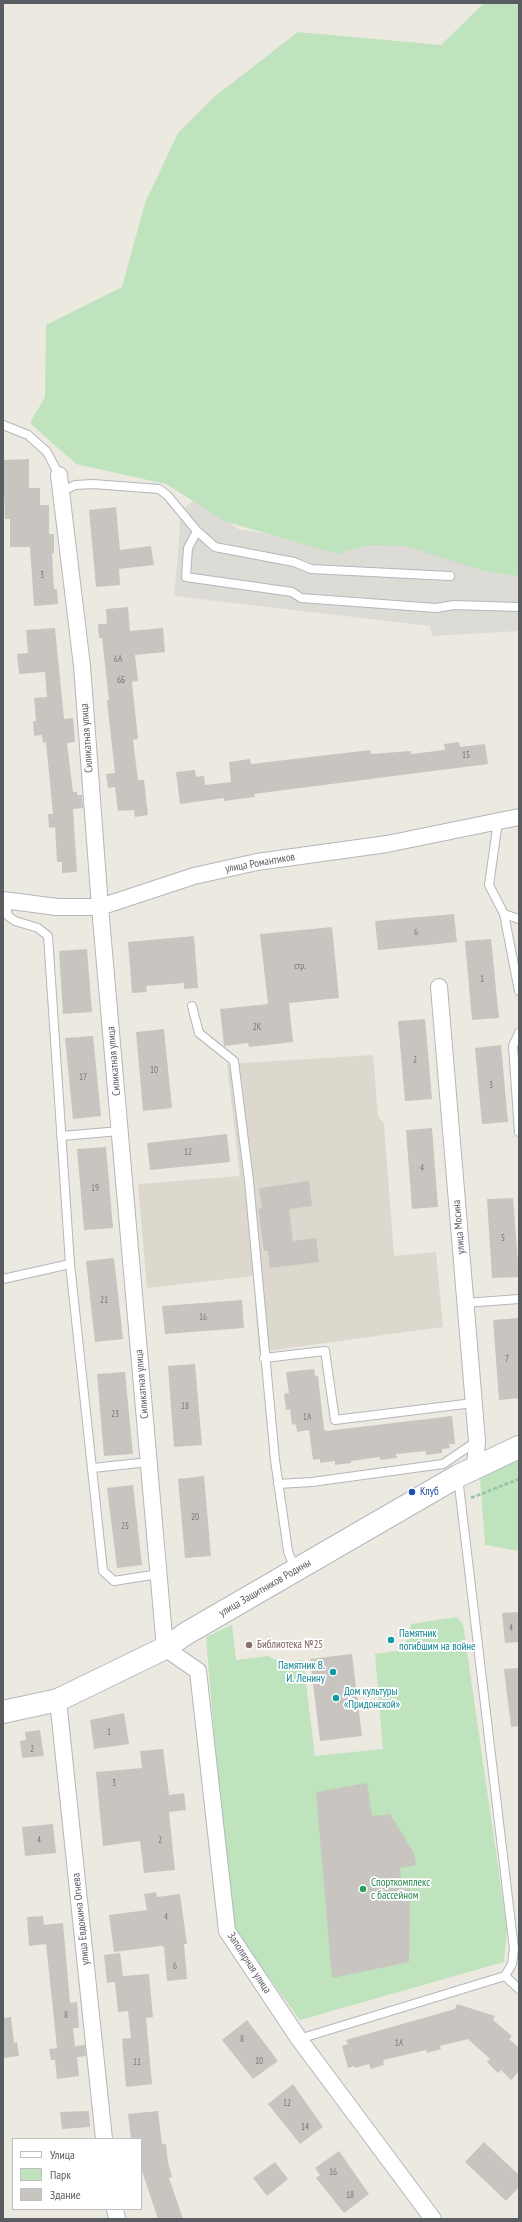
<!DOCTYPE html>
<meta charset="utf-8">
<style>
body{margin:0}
#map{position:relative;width:522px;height:2222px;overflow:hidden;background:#ece9e0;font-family:"PT Sans Narrow",sans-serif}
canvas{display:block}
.frame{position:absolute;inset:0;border:4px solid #595d61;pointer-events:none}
.legend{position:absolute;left:12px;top:2138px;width:130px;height:72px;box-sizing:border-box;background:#fff;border:1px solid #bdbec0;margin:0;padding:5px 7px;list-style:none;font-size:12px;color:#595d61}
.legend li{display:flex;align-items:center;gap:8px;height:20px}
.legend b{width:20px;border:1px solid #bdbec0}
</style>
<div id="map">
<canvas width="522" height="2222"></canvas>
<div class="frame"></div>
<ul class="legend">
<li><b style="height:5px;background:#fff"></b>Улица</li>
<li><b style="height:11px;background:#bee3bd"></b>Парк</li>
<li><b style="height:11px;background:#c8c5c0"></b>Здание</li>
</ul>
</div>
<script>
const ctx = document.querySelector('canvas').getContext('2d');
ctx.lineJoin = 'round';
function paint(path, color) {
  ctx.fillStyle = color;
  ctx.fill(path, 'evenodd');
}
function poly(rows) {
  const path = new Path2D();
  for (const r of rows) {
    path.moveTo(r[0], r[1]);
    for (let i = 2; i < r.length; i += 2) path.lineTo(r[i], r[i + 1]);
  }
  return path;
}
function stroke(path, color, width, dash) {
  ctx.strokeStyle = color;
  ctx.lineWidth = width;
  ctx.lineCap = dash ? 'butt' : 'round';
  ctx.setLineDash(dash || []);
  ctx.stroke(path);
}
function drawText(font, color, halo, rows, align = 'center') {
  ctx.font = font + ' "PT Sans Narrow",sans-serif';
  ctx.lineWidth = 3.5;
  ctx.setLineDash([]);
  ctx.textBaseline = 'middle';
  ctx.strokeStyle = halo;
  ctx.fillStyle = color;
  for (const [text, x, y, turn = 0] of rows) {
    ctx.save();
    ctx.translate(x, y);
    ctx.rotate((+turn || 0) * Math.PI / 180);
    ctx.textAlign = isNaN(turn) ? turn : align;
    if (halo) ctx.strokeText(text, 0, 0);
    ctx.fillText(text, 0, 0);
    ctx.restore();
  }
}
const industrial = poly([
 [198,497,238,529,302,540,421,540,519,565,519,631,432,636,430,626,174,596,179,543,180,512]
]);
const education = poly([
 [373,1055,378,1116,384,1124,394,1256,436,1252,443,1327,259,1352,253,1276,147,1288,138,1184,240,1176,227,1064]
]);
const green = poly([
 [484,3,519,3,519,576,484,571,406,546,368,545,337,554,227,522,166,484,76,464,30,423,45,397,46,325,122,287,145,203,178,133,214,97,298,32,441,45],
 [519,1459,519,1551,485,1545,480,1477],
 [457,1617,463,1624,507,1929,504,1962,300,2020,230,1924,206,1637,232,1625,236,1660,268,1656,282,1663,303,1660,315,1756,383,1749,375,1654,397,1651,408,1639,411,1624]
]);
const building = poly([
 [29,459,29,488,40,488,40,505,49,505,49,534,54,534,54,553,52,553,54,589,57,589,58,604,34,606,30,547,10,547,10,519,5,519,3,460],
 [116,507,120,550,151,546,154,565,119,569,120,585,96,587,89,510],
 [128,607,130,631,163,628,165,652,135,655,138,681,132,682,138,739,133,740,138,780,144,780,148,815,135,817,134,810,118,811,115,787,108,788,106,774,115,773,107,701,109,700,102,638,99,638,98,624,107,624,106,609],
 [55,628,64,719,73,718,75,742,67,743,73,792,77,792,77,795,82,795,83,808,73,809,77,872,62,873,62,862,57,862,55,827,49,828,48,814,53,814,46,742,43,743,42,735,34,736,33,721,36,721,34,698,47,697,45,672,19,674,17,654,28,653,26,630],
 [459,742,460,747,485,744,488,764,300,788,254,794,255,797,224,801,224,798,180,804,176,772,195,770,196,777,204,776,205,785,231,782,229,762,250,759,251,764,370,750,371,754,411,751,411,754,445,750,444,744],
 [454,914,457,942,378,950,375,921],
 [332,927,339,998,289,1003,293,1042,249,1047,248,1043,224,1046,220,1009,268,1004,260,934],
 [194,936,198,988,184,989,184,983,146,986,147,992,132,993,128,942],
 [491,939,499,1018,472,1020,465,941],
 [87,949,92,1012,63,1014,59,951],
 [425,1019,432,1099,405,1101,398,1021],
 [164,1029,172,1108,143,1111,136,1032],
 [93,1036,101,1116,73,1119,65,1038],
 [501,1045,508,1122,482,1124,475,1048],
 [432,1128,438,1207,412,1209,406,1130],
 [227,1134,230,1162,150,1170,147,1143],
 [106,1147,113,1228,84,1230,77,1149],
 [309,1181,312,1206,289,1209,293,1241,316,1238,319,1262,270,1268,268,1251,264,1251,258,1209,262,1208,259,1188],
 [513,1198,519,1277,492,1278,487,1199],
 [114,1258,123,1339,95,1342,86,1261],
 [242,1300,244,1328,165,1334,162,1306],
 [519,1318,519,1398,499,1400,493,1320],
 [195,1364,202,1445,174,1447,168,1366],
 [314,1369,315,1376,318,1376,324,1429,326,1431,452,1416,455,1444,449,1444,450,1448,442,1449,442,1453,426,1455,426,1451,396,1454,397,1458,380,1460,380,1457,351,1461,351,1463,335,1465,335,1461,320,1463,320,1459,313,1460,309,1430,297,1432,296,1424,292,1425,290,1409,286,1410,284,1394,289,1393,286,1372],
 [125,1372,133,1454,104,1456,97,1374],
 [204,1476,211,1556,185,1558,178,1479],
 [133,1485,142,1565,117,1568,107,1488],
 [519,1612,519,1642,505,1643,502,1613],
 [352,1654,362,1736,320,1741,310,1659],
 [519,1668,519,1726,511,1727,504,1669],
 [124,1713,129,1744,94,1749,90,1720],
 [40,1730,44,1756,22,1758,20,1741,26,1740,25,1732],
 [163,1749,169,1795,184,1793,186,1810,169,1812,175,1870,144,1873,140,1841,103,1846,96,1772,142,1768,140,1751],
 [367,1783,372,1816,390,1814,414,1853,416,1865,400,1868,402,1889,410,1889,409,1962,332,1978,316,1792],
 [53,1824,56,1853,25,1856,22,1827],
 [156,1892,157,1897,180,1894,187,1944,184,1944,187,1979,167,1981,164,1947,161,1946,114,1952,109,1915,147,1910,144,1894],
 [43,1916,44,1925,63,1923,70,2003,77,2002,79,2028,73,2028,75,2046,85,2045,86,2056,77,2057,79,2076,57,2079,55,2060,51,2060,49,2049,57,2048,46,1944,29,1946,27,1917],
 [120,1953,123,1976,149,1974,153,2017,146,2018,152,2084,126,2087,122,2039,131,2038,128,2011,118,2012,115,1982,107,1983,104,1955],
 [457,2004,495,2016,493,2020,512,2036,509,2039,519,2048,519,2071,511,2080,501,2070,498,2073,487,2062,490,2059,468,2039,440,2046,441,2049,427,2053,426,2050,383,2060,384,2065,371,2069,369,2064,355,2068,354,2066,348,2068,342,2046,348,2044,346,2040,455,2009],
 [11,2017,14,2043,17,2042,19,2056,3,2058,3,2018],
 [247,2020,278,2061,253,2079,222,2040],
 [293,2084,323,2127,300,2144,268,2104],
 [89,2111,90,2127,62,2129,60,2112],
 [158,2111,162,2144,166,2144,168,2163,172,2177,169,2178,183,2219,158,2219,141,2168,141,2139,131,2139,128,2114],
 [484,2142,519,2175,519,2187,506,2201,465,2162],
 [339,2151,369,2194,344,2213,316,2178,320,2175,315,2168],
 [275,2162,288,2179,267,2196,253,2178]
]);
const path = poly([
 [471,1498,519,1479]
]);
const lane = poly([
 [3,425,28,435,47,452,59,475],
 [61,492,75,485,93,484,159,489,167,495,197,531,215,547,294,562,311,569,450,576],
 [197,531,188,548,186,577,292,592,301,598,436,608,454,605,519,607],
 [498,821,489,885,504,914,519,991],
 [5,900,8,916,15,921,38,928,48,936,70,1264,103,1571,114,1581,159,1574],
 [504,914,519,919],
 [192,1006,199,1033,234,1061,249,1181,275,1460,288,1551,295,1570],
 [519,1033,513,1046,519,1132],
 [61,1136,120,1131],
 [3,1279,70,1264],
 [465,1303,519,1299],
 [264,1358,325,1351,335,1420,473,1403],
 [93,1468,149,1462],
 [458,1477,514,1949,512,1964,505,1976],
 [278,1484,312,1482,443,1464,477,1441],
 [299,2039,505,1976,519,1989]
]);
const street = poly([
 [59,475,82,666,100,907,165,1648,198,1671,227,1931,299,2039,433,2219],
 [3,900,57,907,100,907,194,876,257,862,387,844,519,817],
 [439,987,477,1441,475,1467],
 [58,1700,104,2139],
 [115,2209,117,2219]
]);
const secondary = poly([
 [3,1712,58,1700,165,1648,187,1633,458,1476,519,1447]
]);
const markers = [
 [412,1492,4,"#1a4fb4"],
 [391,1640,4,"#0f9aa8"],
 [249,1645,4,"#8d6e63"],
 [333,1672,4,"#0f9aa8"],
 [336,1698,4,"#0f9aa8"],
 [363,1889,4,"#2e9e5b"]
];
const numberNames = [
 ["3",42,575],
 ["6А",118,659],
 ["6Б",121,680],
 ["15",466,755],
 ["6",416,932],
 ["стр.",300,966],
 ["1",482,979],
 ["2К",257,1027],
 ["2",415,1060],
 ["10",154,1070],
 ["17",83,1077],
 ["3",491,1085],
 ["12",188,1152],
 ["4",422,1168],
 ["19",95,1188],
 ["5",503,1238],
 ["21",104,1300],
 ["16",203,1317],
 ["7",507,1359],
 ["18",185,1406],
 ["23",115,1414],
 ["1А",307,1417],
 ["20",195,1517],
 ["25",125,1526],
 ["4",511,1628],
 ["1",109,1732],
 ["2",32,1749],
 ["3",114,1783],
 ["4",39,1840],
 ["2",160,1840],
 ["4",166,1917],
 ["6",175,1966],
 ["8",66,2015],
 ["8",242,2039],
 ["1А",399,2043],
 ["10",259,2061],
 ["11",137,2062],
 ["12",287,2103],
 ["14",305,2127],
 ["16",333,2172],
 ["18",350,2195]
];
const streetNames = [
 ["Силикатная улица",87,738,-94],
 ["улица Романтиков",260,863,-10],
 ["Силикатная улица",114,1061,-95],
 ["улица Мосина",459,1227,-95],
 ["Силикатная улица",142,1384,-95],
 ["улица Защитников Родины",265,1588,-30],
 ["улица Евдокима Огнева",81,1919,-96],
 ["Заполярная улица",249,1963,57]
];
const transitNames = [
 ["Клуб",420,1492]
];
const cultureNames = [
 ["Памятник",399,1634],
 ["погибшим на войне",399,1647],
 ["Памятник В.",325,1666,"right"],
 ["И. Ленину",325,1679,"right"],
 ["Дом культуры",344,1692],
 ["«Придонской»",344,1705]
];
const educationNames = [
 ["Библиотека №25",257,1645]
];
const leisureNames = [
 ["Спорткомплекс",371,1883],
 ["с бассейном",371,1896]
];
paint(industrial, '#dddbd5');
paint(education, '#dcd8ce');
paint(green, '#bee3bd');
paint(building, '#c8c5c0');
stroke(lane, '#b3b7bb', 10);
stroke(street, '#b3b7bb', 18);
stroke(secondary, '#b4b8bd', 24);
stroke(path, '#96c4a2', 2.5, [4, 2]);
stroke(lane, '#fff', 8);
stroke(street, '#fff', 16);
stroke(secondary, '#fff', 22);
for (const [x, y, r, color] of markers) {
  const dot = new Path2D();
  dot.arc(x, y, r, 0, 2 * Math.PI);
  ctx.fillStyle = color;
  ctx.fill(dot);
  stroke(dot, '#fff', 1.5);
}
drawText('9px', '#757779', null, numberNames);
drawText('11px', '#595d61', '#fff', streetNames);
drawText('11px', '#164399', '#fff', transitNames, 'left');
drawText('11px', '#0d838f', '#fff', cultureNames, 'left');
drawText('11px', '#785e54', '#fff', educationNames, 'left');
drawText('11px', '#27864d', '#fff', leisureNames, 'left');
</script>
